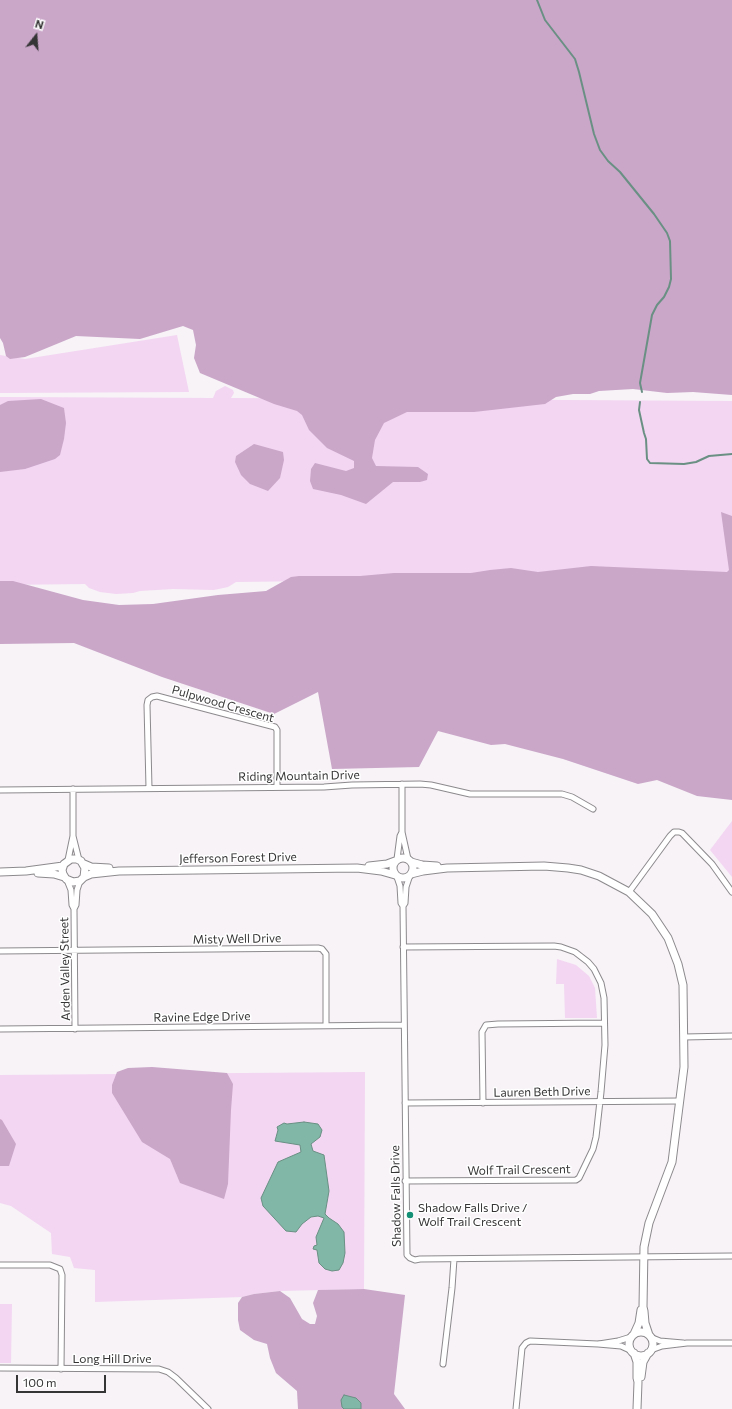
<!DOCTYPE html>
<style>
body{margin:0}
#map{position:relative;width:732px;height:1409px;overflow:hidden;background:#f7f3f7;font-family:Commissioner,sans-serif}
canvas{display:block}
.north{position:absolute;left:16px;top:16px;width:40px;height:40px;-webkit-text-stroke:3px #fff;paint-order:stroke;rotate:17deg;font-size:11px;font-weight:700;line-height:16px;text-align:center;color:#363536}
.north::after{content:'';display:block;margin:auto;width:14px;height:18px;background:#363536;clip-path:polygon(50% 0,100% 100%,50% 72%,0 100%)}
.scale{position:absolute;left:16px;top:1375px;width:90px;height:18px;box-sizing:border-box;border:2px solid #363536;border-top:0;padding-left:5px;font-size:12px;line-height:14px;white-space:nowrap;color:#363536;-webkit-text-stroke:3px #fff;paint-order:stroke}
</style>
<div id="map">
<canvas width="732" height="1409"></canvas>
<div class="north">N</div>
<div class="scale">100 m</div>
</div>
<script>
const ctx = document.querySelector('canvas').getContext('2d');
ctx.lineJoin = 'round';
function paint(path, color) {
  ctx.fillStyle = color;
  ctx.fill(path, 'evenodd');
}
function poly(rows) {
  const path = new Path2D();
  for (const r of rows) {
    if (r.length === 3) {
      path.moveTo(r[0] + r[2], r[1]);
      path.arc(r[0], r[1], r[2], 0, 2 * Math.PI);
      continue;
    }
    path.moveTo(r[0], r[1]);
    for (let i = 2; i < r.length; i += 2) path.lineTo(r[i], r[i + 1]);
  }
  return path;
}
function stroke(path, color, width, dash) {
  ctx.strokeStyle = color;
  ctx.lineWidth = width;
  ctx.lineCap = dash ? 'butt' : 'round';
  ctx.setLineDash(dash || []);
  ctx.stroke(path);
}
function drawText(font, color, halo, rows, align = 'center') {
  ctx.font = font + ' Commissioner,sans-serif';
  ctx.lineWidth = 3;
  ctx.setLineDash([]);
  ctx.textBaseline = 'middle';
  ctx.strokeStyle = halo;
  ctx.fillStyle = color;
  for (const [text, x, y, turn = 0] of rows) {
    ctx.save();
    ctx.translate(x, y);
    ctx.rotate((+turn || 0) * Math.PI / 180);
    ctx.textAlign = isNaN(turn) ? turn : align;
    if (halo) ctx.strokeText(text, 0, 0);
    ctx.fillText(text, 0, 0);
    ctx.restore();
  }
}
const green = poly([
 [177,335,189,392,0,393,0,355,25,359],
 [225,386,233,390,234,393,231,398,732,401,732,576,236,582,228,587,214,590,173,589,140,591,133,593,116,594,100,592,89,588,85,584,0,585,0,397,213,398,216,391],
 [732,821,732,877,710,850],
 [557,959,576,965,589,976,595,988,597,1018,565,1018,564,984,556,984],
 [365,1072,364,1289,280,1291,254,1294,242,1297,95,1302,95,1270,74,1268,70,1257,52,1254,51,1233,11,1206,0,1203,0,1075],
 [0,1304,12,1304,11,1363,0,1363]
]);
const forest = poly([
 [0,0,732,0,732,395,693,392,667,393,633,389,599,391,590,394,573,394,556,397,545,404,474,412,407,412,384,423,375,440,372,458,376,466,418,467,428,474,427,480,420,482,393,482,366,504,341,495,313,489,310,481,311,469,315,463,346,471,354,468,354,461,327,448,309,430,302,415,297,411,274,404,200,373,194,358,196,345,193,330,183,326,140,339,76,336,25,357,10,359,6,356,3,343,0,338],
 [41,399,64,408,66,423,64,439,60,455,55,459,25,469,0,472,0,405,8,401],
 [254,444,283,452,284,460,280,478,268,491,250,484,241,475,235,462,236,456],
 [721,512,732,516,732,800,697,796,657,780,638,784,563,759,505,744,491,745,438,731,419,767,332,769,318,692,274,714,162,677,74,643,0,644,0,581,13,581,83,600,119,605,153,604,218,595,266,591,291,577,299,576,360,576,394,573,471,573,490,570,511,568,538,572,591,566,727,572,729,570],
 [152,1067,227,1073,233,1084,231,1110,228,1184,224,1199,180,1183,170,1159,142,1142,112,1093,112,1085,117,1072,128,1068],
 [0,1119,2,1120,16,1144,9,1166,0,1166],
 [364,1289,405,1295,394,1394,405,1409,298,1409,297,1391,276,1373,270,1358,267,1344,254,1340,240,1330,238,1320,238,1303,242,1297,254,1294,280,1291,290,1298,302,1319,310,1324,315,1324,317,1316,313,1303,318,1290]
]);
const water = poly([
 [304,1122,318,1124,322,1130,320,1137,311,1144,313,1151,324,1155,329,1191,325,1214,329,1218,338,1224,344,1232,345,1253,343,1263,339,1270,332,1271,325,1269,319,1263,317,1250,313,1249,314,1246,317,1245,316,1237,324,1218,318,1216,311,1217,302,1224,296,1232,286,1231,263,1206,261,1198,278,1162,301,1152,300,1145,275,1141,278,1130,277,1127,284,1123,287,1124,304,1122],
 [344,1395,356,1398,361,1403,361,1409,344,1409,342,1407,341,1400,344,1395]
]);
const stream = poly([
 [537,0,545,20,575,59,579,72,594,134,600,150,608,161,620,172,654,214,667,233,670,241,671,279,669,287,664,297,657,305,652,315,640,383,642,392],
 [640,402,639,410,644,433,646,439,647,459,650,463,684,464,696,462,709,456,732,454]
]);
const street = poly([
 [402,784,402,832,408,859],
 [149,788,147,705,148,700,152,697,157,696,275,727,277,730,277,787],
 [0,790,324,787,352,785,420,784,431,785,470,794,562,794,572,797,593,809],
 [73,836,79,860],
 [397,859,400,836,402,832],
 [68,860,73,836,73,789],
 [397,877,400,886,401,903,403,906,407,1255,410,1258,415,1260,420,1259,732,1256],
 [67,880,71,890,72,905,74,909,75,1029],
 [629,892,670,836,674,832,679,832,682,833,712,864,732,892],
 [403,906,405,903,406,887,410,875],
 [74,909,76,905,77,890,80,881],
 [403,947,554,946,561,947,575,952,588,962,594,969,601,983,604,998,605,1045,601,1092,596,1137,593,1149,579,1178,576,1180,405,1181],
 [0,951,318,948,322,949,326,954,326,1026],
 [0,1029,404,1025],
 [684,1037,732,1036],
 [405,1103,680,1101],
 [483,1103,482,1032,486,1025,498,1024,604,1023],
 [0,1265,50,1265,60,1269,62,1275,61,1369],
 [650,1337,660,1341,683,1343],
 [599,1344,618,1341,631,1337],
 [651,1350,662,1346,687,1343,732,1343],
 [443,1364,452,1288,454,1259],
 [0,1368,159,1369,168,1372,176,1378,208,1409],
 [516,1409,522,1348,526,1343,530,1341,598,1344,621,1346,632,1351]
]);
const secondary = poly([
 [403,868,10],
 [411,862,422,865,437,866],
 [84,864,91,867,109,868],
 [369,866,387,864,395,861],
 [0,872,26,871,63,866],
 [38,873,54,874,64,877],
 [411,874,423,871,447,868,544,866,568,868,581,870,599,876,629,892,652,914,668,938,678,964,683,985,684,1067,672,1162,649,1223,644,1247,643,1307,644,1311,645,1323,649,1335],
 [84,877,85,868,81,861,77,859,71,859,64,864,62,870,63,874,66,879,73,882,80,881,84,877,91,874,119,871,357,868,381,871,395,875],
 [641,1344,12],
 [634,1334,639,1323,641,1310],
 [634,1353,637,1362,637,1378,638,1382,637,1409],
 [641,1377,643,1362,648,1353]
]);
const markers = [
 [410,1215,4,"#149076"]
];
const streetNames = [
 ["Pulpwood Crescent",223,704,16],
 ["Riding Mountain Drive",299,776,-1],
 ["Jefferson Forest Drive",238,858,-1],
 ["Misty Well Drive",237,939,-1],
 ["Arden Valley Street",65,969,-91],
 ["Ravine Edge Drive",202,1017,-1],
 ["Lauren Beth Drive",542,1092,-1],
 ["Wolf Trail Crescent",519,1170,-1],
 ["Shadow Falls Drive",396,1196,-91],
 ["Long Hill Drive",112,1359]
];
const poiNames = [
 ["Shadow Falls Drive /",418,1208],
 ["Wolf Trail Crescent",418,1222]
];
paint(green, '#f3d6f2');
paint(forest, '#caa6c9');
paint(water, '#80b7a6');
stroke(water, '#6a9084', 1);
stroke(stream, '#6a9084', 2);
stroke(street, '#8d8a8d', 7);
stroke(secondary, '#8d8a8d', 9);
stroke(street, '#fff', 5);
stroke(secondary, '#fff', 7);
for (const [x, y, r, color] of markers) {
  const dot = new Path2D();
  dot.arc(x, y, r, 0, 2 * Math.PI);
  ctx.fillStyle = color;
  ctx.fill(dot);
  stroke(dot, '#fff', 1.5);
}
drawText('12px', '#363536', '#fff', streetNames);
drawText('12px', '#363536', '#fff', poiNames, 'left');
</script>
